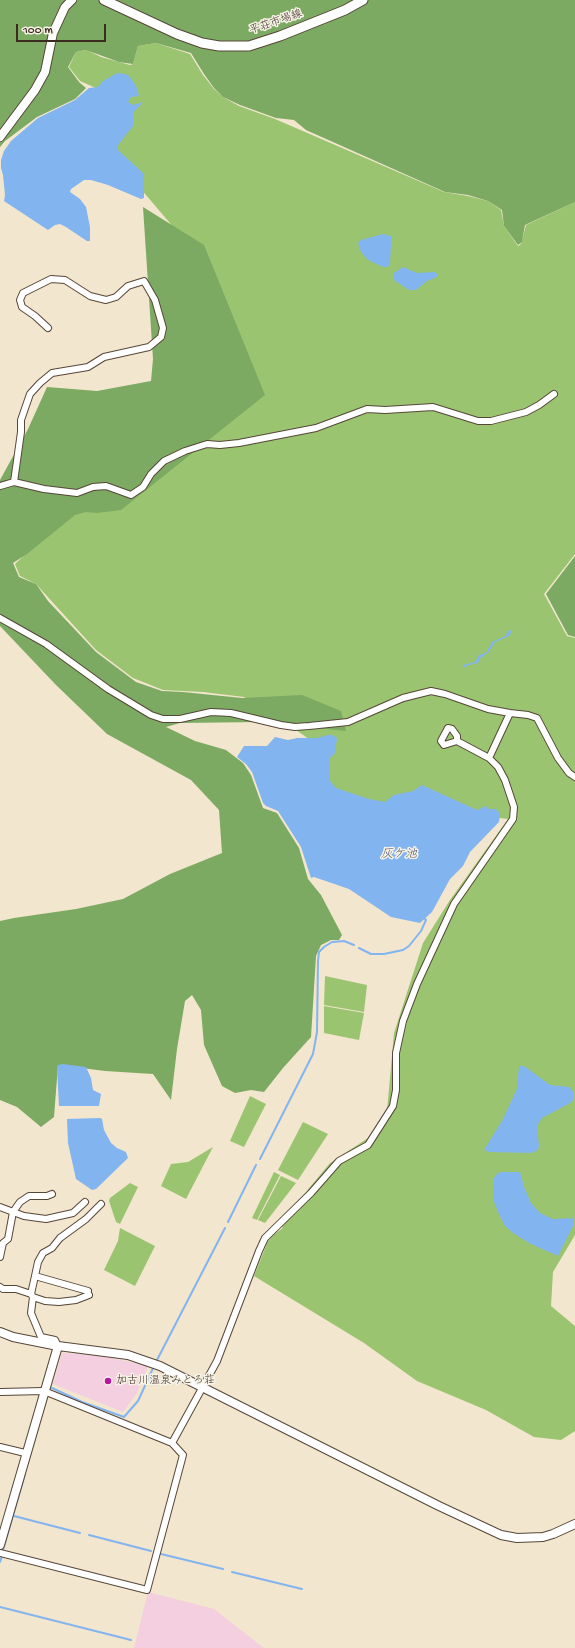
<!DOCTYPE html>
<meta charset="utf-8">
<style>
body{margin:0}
#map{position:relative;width:575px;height:1648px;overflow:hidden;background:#f2e6ce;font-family:"Gochi Hand",sans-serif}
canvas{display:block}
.scale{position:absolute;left:16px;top:24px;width:90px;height:18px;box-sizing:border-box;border:2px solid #3b2a1e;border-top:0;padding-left:5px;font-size:12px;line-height:14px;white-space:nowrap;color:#3b2a1e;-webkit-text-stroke:3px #f7f3e8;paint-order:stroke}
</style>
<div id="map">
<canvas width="575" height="1648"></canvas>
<div class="scale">100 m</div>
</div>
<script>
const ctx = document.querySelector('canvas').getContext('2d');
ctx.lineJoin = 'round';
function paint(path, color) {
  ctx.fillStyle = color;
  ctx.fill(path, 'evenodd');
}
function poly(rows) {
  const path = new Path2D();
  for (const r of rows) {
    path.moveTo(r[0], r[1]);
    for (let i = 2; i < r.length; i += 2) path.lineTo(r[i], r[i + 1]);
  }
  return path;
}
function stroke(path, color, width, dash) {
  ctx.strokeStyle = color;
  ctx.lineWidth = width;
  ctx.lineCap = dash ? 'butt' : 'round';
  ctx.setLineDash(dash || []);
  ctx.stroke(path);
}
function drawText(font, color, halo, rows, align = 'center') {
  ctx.font = font + ' "Gochi Hand","Klee One",sans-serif';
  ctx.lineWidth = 3;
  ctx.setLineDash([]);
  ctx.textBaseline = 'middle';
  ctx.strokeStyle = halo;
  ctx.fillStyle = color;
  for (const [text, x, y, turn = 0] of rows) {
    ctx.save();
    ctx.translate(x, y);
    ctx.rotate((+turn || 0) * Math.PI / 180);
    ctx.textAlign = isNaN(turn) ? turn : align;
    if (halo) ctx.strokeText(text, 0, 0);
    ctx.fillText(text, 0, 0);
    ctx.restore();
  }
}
const built = poly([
 [62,1353,94,1354,148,1366,137,1393,123,1412,53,1384],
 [148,1592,214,1609,264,1648,134,1648]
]);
const green = poly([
 [156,43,190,54,203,75,214,89,223,97,239,106,275,119,444,192,468,196,488,201,501,210,504,226,518,246,520,245,522,241,526,225,575,202,575,554,544,594,567,636,575,638,575,1235,553,1272,551,1306,575,1326,575,1431,561,1440,534,1437,486,1410,417,1381,364,1343,254,1276,268,1241,273,1235,283,1228,278,1221,305,1193,330,1163,368,1138,387,1111,394,1033,423,943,450,900,508,819,388,806,331,791,323,749,262,706,244,697,203,692,163,690,133,678,96,650,36,584,20,576,15,564,79,504,131,490,192,249,117,161,115,144,116,97,80,81,69,67,76,52,87,50,101,57,130,65,133,64,138,46],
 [325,976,367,985,364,1012,324,1005],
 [324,1006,364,1013,359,1040,324,1033],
 [250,1096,266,1104,244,1147,230,1141],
 [303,1122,328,1134,298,1180,278,1170],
 [213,1147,186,1199,161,1186,171,1164,188,1162],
 [274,1172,280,1175,257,1220,252,1218],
 [281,1176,296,1183,265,1223,258,1220],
 [130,1183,138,1187,120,1224,116,1222,109,1201,110,1198],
 [120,1228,155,1246,135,1286,104,1270,118,1241]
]);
const forest = poly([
 [0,0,575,0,575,202,525,225,522,242,518,245,504,226,502,210,488,201,468,195,445,192,306,130,294,120,276,118,240,105,223,97,214,88,204,74,191,53,156,43,138,46,133,64,119,62,86,50,76,52,68,67,79,82,86,88,75,99,37,117,5,141,0,147],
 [143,207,204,245,265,395,121,510,97,513,86,512,75,515,27,554,13,563,19,577,36,584,48,601,96,652,136,682,162,691,183,692,242,698,302,695,341,711,346,731,260,722,180,723,166,727,195,741,226,750,243,763,251,775,263,808,277,813,299,848,308,879,321,895,342,935,339,940,331,940,321,945,316,956,311,1037,283,1068,264,1092,251,1090,235,1093,222,1086,204,1045,201,1010,192,995,185,1001,177,1049,171,1100,153,1074,105,1071,58,1065,54,1117,41,1127,17,1107,0,1100,0,921,14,918,76,909,123,899,170,874,222,853,219,810,191,780,107,734,56,685,0,626,0,480,28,429,47,387,97,391,151,381,153,359],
 [575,556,575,637,568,635,546,594]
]);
const water = poly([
 [117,73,125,74,129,76,136,86,139,96,131,97,128,102,133,105,143,102,133,113,133,126,118,145,117,149,144,174,144,198,141,199,108,185,91,180,84,180,71,189,70,192,80,199,86,207,90,227,90,241,87,241,66,227,60,224,55,225,48,230,4,201,5,195,3,175,1,168,1,160,4,151,11,141,38,118,75,100,89,88,98,87,103,81],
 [383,234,391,236,391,245,390,264,388,267,383,267,368,260,361,252,358,243,361,240],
 [403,267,417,273,435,272,437,274,437,277,427,281,416,290,409,290,394,280,394,273],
 [509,630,512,631,509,636,495,642,488,653,480,658,478,663,469,665,463,668,463,665,475,662,479,655,486,653,492,642,505,636],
 [328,735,332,735,337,738,335,753,330,758,330,781,336,788,369,799,385,802,394,795,413,791,422,785,477,810,486,806,489,809,496,809,500,814,499,822,470,852,463,866,450,879,432,912,420,923,391,917,349,889,314,877,311,878,301,847,278,811,266,806,263,803,252,772,246,764,237,757,244,746,267,746,275,737,288,740,297,738,317,738],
 [63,1064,86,1067,91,1078,93,1090,101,1094,99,1106,59,1106,57,1068,58,1065],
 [519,1066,524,1066,550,1085,569,1087,573,1091,574,1097,572,1102,542,1118,537,1126,539,1146,538,1150,531,1153,489,1152,484,1150,502,1121,517,1089],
 [100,1118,102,1119,104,1130,111,1143,117,1148,126,1152,128,1158,96,1189,92,1190,76,1179,68,1143,67,1119],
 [502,1172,520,1172,524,1187,531,1203,540,1213,553,1219,574,1218,573,1226,558,1256,531,1244,513,1233,505,1226,498,1212,493,1199,494,1178,498,1173]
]);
const stream = poly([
 [359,948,371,954,384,954,403,950,409,946,421,931,426,920,424,918],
 [260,1159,313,1054,317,1032,318,961,319,952,324,947,332,942,344,941,354,945],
 [228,1222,256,1165],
 [156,1362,225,1228],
 [52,1388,82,1402,124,1417,138,1401,154,1366],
 [14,1516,80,1533],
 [89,1535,151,1551],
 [3,1550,25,1474],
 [161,1554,223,1569],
 [0,1562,2,1556],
 [232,1572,302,1589],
 [0,1607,131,1640]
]);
const minor = poly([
 [14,482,21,432,21,420,30,394,40,383,52,373,88,367,104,357,149,347,161,337,163,328,155,300,144,281,128,286,116,297,106,300,90,296,65,280,51,279,23,293,20,300,22,307,35,316,48,328],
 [0,486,14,482,44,489,77,493,93,487,106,486,131,495,143,487,151,474,164,461,185,451,207,444,220,445,239,443,316,428,367,409,385,410,433,407,478,421,491,421,526,412,539,405,554,394],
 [0,618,46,644,108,689,151,715,163,719,180,719,211,712,231,713,281,725,295,727,309,726,348,722,403,698,431,691,445,694,488,709,510,713],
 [489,758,510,713,528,715,537,718,558,758,569,773,575,777],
 [0,1207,24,1216,46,1219,73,1213,85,1202],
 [0,1257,3,1243,8,1239,13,1212,20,1202,29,1196,47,1196,52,1194],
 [0,1287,3,1289,16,1289,31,1294,33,1297,31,1313,41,1337,55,1340,58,1346],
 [88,1291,35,1276,38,1262,43,1253,52,1248,60,1238,86,1219,101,1204],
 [31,1294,35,1276],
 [33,1297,45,1301,59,1302,76,1300,89,1295],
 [0,1392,44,1391,172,1443,183,1455,147,1590,0,1553],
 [172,1443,217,1361,259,1251,265,1238,311,1193,339,1161,368,1145,393,1106,396,1090,396,1053,403,1021,417,984,454,904,513,819,514,807,505,780,498,767,489,758,457,741,444,745,441,741,448,728,452,729,457,736,457,741],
 [0,1447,25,1453]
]);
const tertiary = poly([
 [0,137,35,90,45,72,53,33,65,7,72,0],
 [0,1332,13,1337,58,1346,128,1355,160,1366,439,1506,501,1535,517,1538,543,1537,553,1534,575,1524],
 [0,1545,58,1346]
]);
const secondary = poly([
 [104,0,177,34,202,43,219,46,249,46,280,36,345,10,363,0]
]);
const markers = [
 [108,1381,4,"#b5179e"]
];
const streetNames = [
 ["平荘市場線",276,23,-19]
];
const poiNames = [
 ["加古川温泉みとろ荘",116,1381]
];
const waterNames = [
 ["灰ケ池",399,855]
];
paint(built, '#f3cfdf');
paint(green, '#9bc470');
paint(forest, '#7caa62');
paint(water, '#82b4ef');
stroke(stream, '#82b4ef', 2);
stroke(minor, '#564638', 8);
stroke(tertiary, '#564638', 10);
stroke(secondary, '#564638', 11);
stroke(minor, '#fff', 6);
stroke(tertiary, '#fff', 8);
stroke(secondary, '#fff', 9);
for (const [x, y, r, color] of markers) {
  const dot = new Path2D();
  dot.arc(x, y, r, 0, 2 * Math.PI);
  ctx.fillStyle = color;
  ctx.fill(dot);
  stroke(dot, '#f7f3e8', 1.5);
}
drawText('11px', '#3b2a1e', '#f7f3e8', streetNames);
drawText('11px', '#3b2a1e', '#f7f3e8', poiNames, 'left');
drawText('italic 12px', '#50535d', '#f7f3e8', waterNames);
</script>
